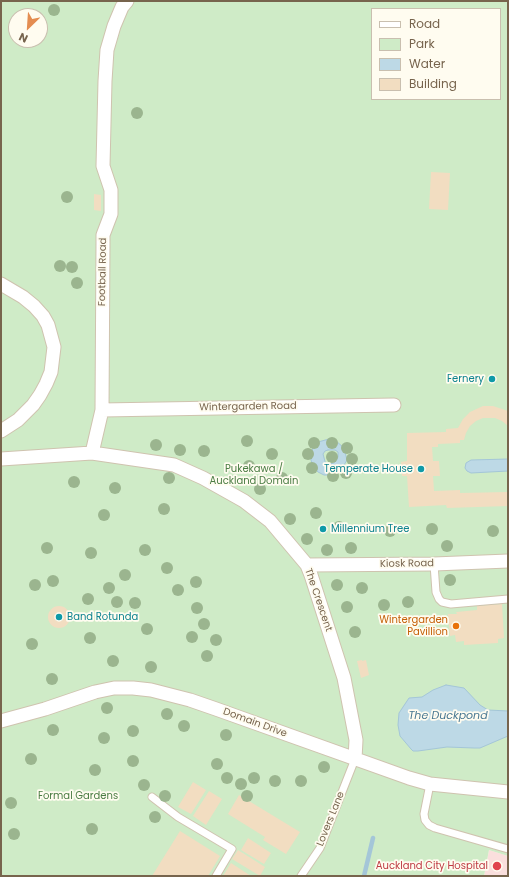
<!DOCTYPE html>
<style>
body{margin:0}
#map{position:relative;width:509px;height:877px;overflow:hidden;background:#fcf9ea;font-family:Poppins,sans-serif}
canvas{display:block}
.frame{position:absolute;inset:0;border:2px solid #77644d;pointer-events:none}
.legend{position:absolute;left:371px;top:8px;width:130px;height:92px;box-sizing:border-box;background:#fffcf0;border:1px solid #c9bfaf;margin:0;padding:5px 7px;list-style:none;font-size:12px;color:#77644d}
.legend li{display:flex;align-items:center;gap:8px;height:20px}
.legend b{width:20px;border:1px solid #c9bfaf}
.north{position:absolute;left:8px;top:8px;width:40px;height:40px;box-sizing:border-box;background:#fffcf0;border:1px solid #c9bfaf;border-radius:50%;rotate:205deg;font-size:11px;font-weight:700;line-height:16px;text-align:center;color:#77644d}
.north::after{content:'';display:block;margin:auto;width:14px;height:18px;background:#e48d51;clip-path:polygon(50% 0,100% 100%,50% 72%,0 100%)}
</style>
<div id="map">
<canvas width="509" height="877"></canvas>
<div class="frame"></div>
<ul class="legend">
<li><b style="height:5px;background:#fff"></b>Road</li>
<li><b style="height:11px;background:#cfebc7"></b>Park</li>
<li><b style="height:11px;background:#bdd9e6"></b>Water</li>
<li><b style="height:11px;background:#f2ddc1"></b>Building</li>
</ul>
<div class="north">N</div>
</div>
<script>
const ctx = document.querySelector('canvas').getContext('2d');
ctx.lineJoin = 'round';
function paint(path, color) {
  ctx.fillStyle = color;
  ctx.fill(path, 'evenodd');
}
function poly(rows) {
  const path = new Path2D();
  for (const r of rows) {
    if (r.length === 3) {
      path.moveTo(r[0] + r[2], r[1]);
      path.arc(r[0], r[1], r[2], 0, 2 * Math.PI);
      continue;
    }
    path.moveTo(r[0], r[1]);
    for (let i = 2; i < r.length; i += 2) path.lineTo(r[i], r[i + 1]);
  }
  return path;
}
function stroke(path, color, width, dash) {
  ctx.strokeStyle = color;
  ctx.lineWidth = width;
  ctx.lineCap = dash ? 'butt' : 'round';
  ctx.setLineDash(dash || []);
  ctx.stroke(path);
}
function drawText(font, color, halo, rows, align = 'center') {
  ctx.font = font + ' Poppins,sans-serif';
  ctx.lineWidth = 3.5;
  ctx.setLineDash([]);
  ctx.textBaseline = 'middle';
  ctx.strokeStyle = halo;
  ctx.fillStyle = color;
  for (const [text, x, y, turn = 0] of rows) {
    ctx.save();
    ctx.translate(x, y);
    ctx.rotate((+turn || 0) * Math.PI / 180);
    ctx.textAlign = isNaN(turn) ? turn : align;
    if (halo) ctx.strokeText(text, 0, 0);
    ctx.fillText(text, 0, 0);
    ctx.restore();
  }
}
const medical = poly([
 [489,850,508,856,508,876,484,876]
]);
const green = poly([
 [1,1,508,1,508,856,489,850,484,876,1,876],
 [372,9,500,9,500,99,372,99],
 [16,16,40,16,40,40,16,40]
]);
const water = poly([
 [329,439,335,440,344,448,347,460,341,470,336,474,330,475,324,475,318,472,313,467,311,460,311,454,313,447,318,442,329,439],
 [328,450,335,450,338,452,338,457,334,463,326,465,323,454,325,451,328,450],
 [508,459,508,471,471,473,467,471,465,468,466,463,471,460,508,459],
 [446,685,464,688,480,705,488,710,508,711,508,736,480,748,474,748,447,747,418,751,413,751,411,749,400,736,398,725,399,713,409,698,422,697,433,690,446,685]
]);
const stream = poly([
 [364,876,373,838]
]);
const building = poly([
 [431,172,450,173,448,210,429,209],
 [94,194,101,195,101,211,94,210],
 [483,406,493,406,508,411,508,426,502,421,495,418,483,418,476,421,470,426,466,433,464,440,460,440,460,443,438,444,438,447,432,447,433,461,439,461,440,476,433,476,434,491,460,490,460,493,508,492,508,506,447,508,446,505,409,507,407,476,402,476,401,462,407,461,407,433,446,432,446,429,458,428,463,419,470,412],
 [502,604,504,638,498,639,498,643,464,645,464,641,456,642,455,635,450,636,448,614,457,614,456,612,477,610,477,606],
 [59,617,11],
 [362,660,362,661,366,660,369,675,361,678,357,661],
 [193,782,206,790,191,814,178,807],
 [209,791,222,799,206,825,193,816],
 [239,795,300,832,286,854,263,840,265,837,228,814],
 [180,831,220,856,208,876,152,876],
 [248,838,271,853,264,864,241,850],
 [238,850,265,867,260,876,232,859],
 [231,863,251,876,223,876]
]);
const lane = poly([
 [434,564,436,592,439,599,442,602,451,604,508,599],
 [430,784,424,814,425,820,429,825,435,828,508,849],
 [152,797,178,817,232,849,216,876],
 [301,876,320,848,355,759]
]);
const street = poly([
 [1,284,23,297,34,306,43,316,48,325,54,347,51,372,46,384,40,395,33,405,18,420,1,431],
 [102,410,394,405],
 [92,453,102,410,103,243,103,235,111,214,111,190,103,166,105,81,107,50,114,26,122,7,127,1],
 [1,459,92,453,174,465,203,478,244,501,270,521,307,565,311,575,344,678,356,740,355,759],
 [307,565,434,564,508,561],
 [1,721,45,709,95,692,114,688,133,688,151,690,190,700,216,709,409,778,430,784,508,792]
]);
const trees = [
 [54,10],
 [137,113],
 [67,197],
 [60,266],
 [72,267],
 [77,283],
 [247,441],
 [314,443],
 [332,443],
 [156,445],
 [347,448],
 [180,450],
 [204,451],
 [272,454],
 [308,454],
 [332,457],
 [352,459],
 [249,466],
 [312,468],
 [346,473],
 [333,476],
 [169,478],
 [282,478],
 [74,482],
 [115,488],
 [260,489],
 [164,509],
 [316,513],
 [104,515],
 [290,519],
 [339,527],
 [432,529],
 [390,531],
 [493,531],
 [307,539],
 [447,546],
 [47,548],
 [351,548],
 [145,550],
 [327,550],
 [91,553],
 [167,568],
 [125,575],
 [450,580],
 [53,581],
 [196,582],
 [35,585],
 [337,585],
 [109,588],
 [362,588],
 [178,590],
 [88,599],
 [117,602],
 [408,602],
 [135,603],
 [384,605],
 [347,607],
 [197,608],
 [204,624],
 [147,629],
 [355,632],
 [192,637],
 [90,638],
 [216,640],
 [32,644],
 [207,656],
 [113,661],
 [151,667],
 [52,679],
 [107,708],
 [167,714],
 [184,726],
 [53,730],
 [133,731],
 [226,735],
 [104,738],
 [31,759],
 [133,761],
 [217,764],
 [324,767],
 [95,770],
 [227,778],
 [254,778],
 [275,781],
 [301,781],
 [241,784],
 [144,785],
 [165,796],
 [247,796],
 [11,803],
 [155,817],
 [92,829],
 [14,834]
];
const markers = [
 [492,379,4,"#0f9aa8"],
 [421,469,4,"#0f9aa8"],
 [323,529,4,"#0f9aa8"],
 [59,617,4,"#0f9aa8"],
 [456,626,4,"#e8710a"],
 [497,866,5,"#e0444e"]
];
const streetNames = [
 ["Football Road",103,272,-89],
 ["Wintergarden Road",248,407,-1],
 ["Kiosk Road",407,564,-1],
 ["The Crescent",318,600,71],
 ["Domain Drive",255,723,20],
 ["Lovers Lane",331,819,-68]
];
const cultureNames = [
 ["Fernery",484,379],
 ["Temperate House",413,469],
 ["Millennium Tree",331,529,"left"],
 ["Band Rotunda",67,617,"left"]
];
const parkNames = [
 ["Pukekawa /",254,469],
 ["Auckland Domain",254,481],
 ["Formal Gardens",78,796]
];
const foodNames = [
 ["Wintergarden",448,620],
 ["Pavillion",448,632]
];
const healthNames = [
 ["Auckland City Hospital",488,866]
];
const waterNames = [
 ["The Duckpond",448,716]
];
paint(medical, '#fadfdd');
paint(green, '#cfebc7');
paint(water, '#bdd9e6');
stroke(water, '#a4c6d8', 1);
stroke(stream, '#a4c6d8', 4.5);
paint(building, '#f2ddc1');
stroke(lane, '#cfc3af', 9);
stroke(street, '#cfc3af', 15);
stroke(lane, '#fff', 7);
stroke(street, '#fff', 13);
ctx.fillStyle = '#9bb58f';
for (const [x, y] of trees) {
  ctx.beginPath();
  ctx.arc(x, y, 6, 0, 2 * Math.PI);
  ctx.fill();
}
for (const [x, y, r, color] of markers) {
  const dot = new Path2D();
  dot.arc(x, y, r, 0, 2 * Math.PI);
  ctx.fillStyle = color;
  ctx.fill(dot);
  stroke(dot, '#fffcf0', 1.5);
}
drawText('10px', '#77644d', '#fffcf0', streetNames);
drawText('10px', '#0d838f', '#fffcf0', cultureNames, 'right');
drawText('10px', '#4b7d44', '#fffcf0', parkNames);
drawText('10px', '#c56008', '#fffcf0', foodNames, 'right');
drawText('10px', '#be3a42', '#fffcf0', healthNames, 'right');
drawText('italic 11px', '#497892', '#fffcf0', waterNames);
</script>
